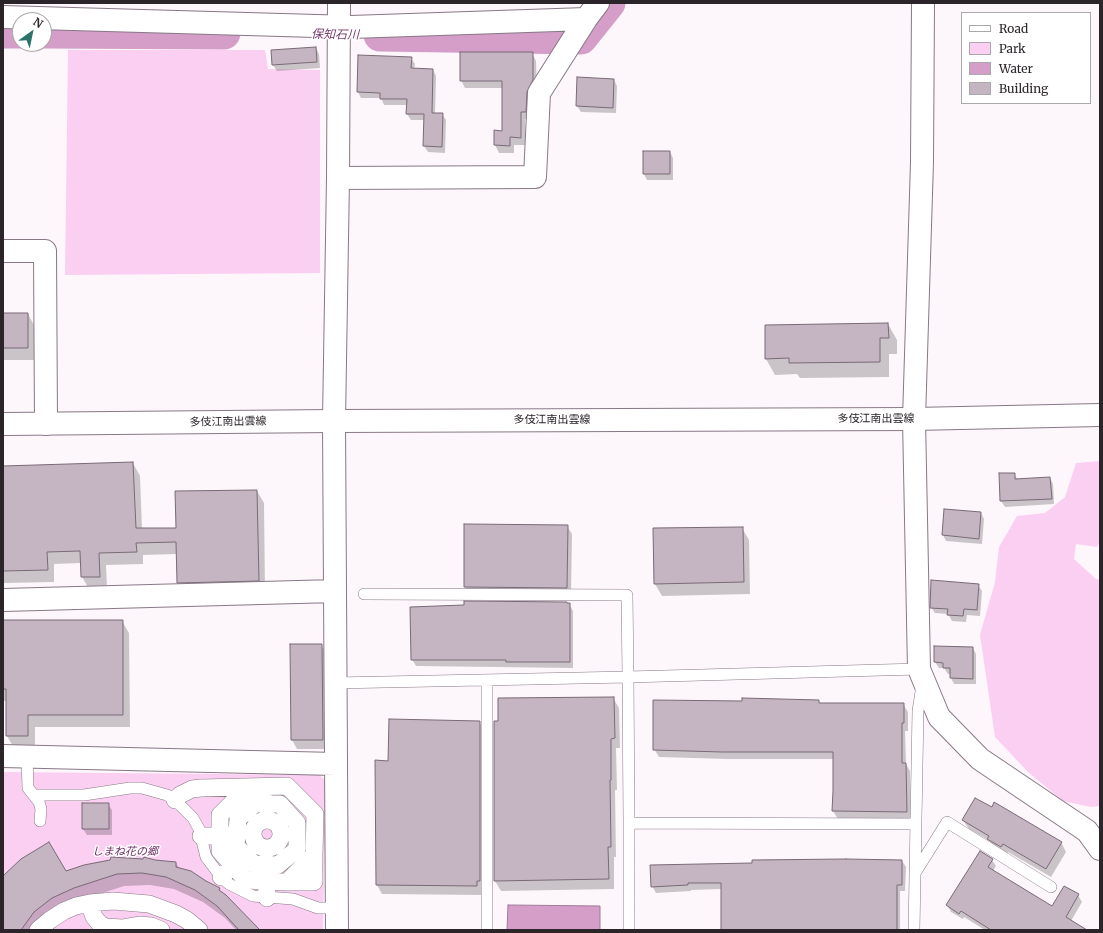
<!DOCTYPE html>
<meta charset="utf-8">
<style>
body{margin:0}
#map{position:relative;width:1103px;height:933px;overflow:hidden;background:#fdf6fb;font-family:Merriweather,serif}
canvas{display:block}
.frame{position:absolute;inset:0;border:4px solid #2b252a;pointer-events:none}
.legend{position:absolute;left:961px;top:12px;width:130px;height:92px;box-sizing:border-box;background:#fff;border:1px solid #aaa8aa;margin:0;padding:5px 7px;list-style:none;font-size:12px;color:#2b252a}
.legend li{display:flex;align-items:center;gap:8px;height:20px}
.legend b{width:20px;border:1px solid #aaa8aa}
.north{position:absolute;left:12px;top:12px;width:40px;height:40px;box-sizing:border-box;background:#fff;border:1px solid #aaa8aa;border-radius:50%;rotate:33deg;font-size:11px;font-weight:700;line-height:16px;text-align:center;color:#2b252a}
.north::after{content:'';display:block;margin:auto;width:14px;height:18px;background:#2b7269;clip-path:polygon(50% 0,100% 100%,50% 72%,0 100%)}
</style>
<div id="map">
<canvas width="1103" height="933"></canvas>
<div class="frame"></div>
<ul class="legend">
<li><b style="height:5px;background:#fff"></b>Road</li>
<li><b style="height:11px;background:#fbcff1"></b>Park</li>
<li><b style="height:11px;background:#d49ec9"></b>Water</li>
<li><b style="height:11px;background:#c5b4c1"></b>Building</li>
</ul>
<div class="north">N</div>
</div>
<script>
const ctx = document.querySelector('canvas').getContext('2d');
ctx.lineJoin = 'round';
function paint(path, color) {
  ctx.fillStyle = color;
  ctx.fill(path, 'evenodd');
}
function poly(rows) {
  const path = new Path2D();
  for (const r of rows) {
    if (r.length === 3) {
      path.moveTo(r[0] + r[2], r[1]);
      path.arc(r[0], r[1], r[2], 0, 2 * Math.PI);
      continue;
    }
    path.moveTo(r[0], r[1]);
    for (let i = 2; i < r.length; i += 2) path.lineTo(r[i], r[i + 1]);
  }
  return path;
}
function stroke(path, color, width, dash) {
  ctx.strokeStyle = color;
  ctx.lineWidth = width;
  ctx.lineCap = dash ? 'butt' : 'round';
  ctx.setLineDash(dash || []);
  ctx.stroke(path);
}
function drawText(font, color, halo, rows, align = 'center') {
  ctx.font = font + ' Merriweather,"Noto Sans JP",serif';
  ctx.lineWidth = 3;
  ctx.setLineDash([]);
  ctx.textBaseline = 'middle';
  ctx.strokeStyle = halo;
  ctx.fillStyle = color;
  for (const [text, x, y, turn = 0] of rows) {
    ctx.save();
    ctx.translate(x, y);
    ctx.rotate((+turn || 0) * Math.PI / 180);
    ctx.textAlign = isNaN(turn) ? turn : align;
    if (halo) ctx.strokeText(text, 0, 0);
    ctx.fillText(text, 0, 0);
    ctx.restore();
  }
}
const green = poly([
 [68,50,265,50,268,69,320,70,320,273,65,275],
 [1100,461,1100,541,1097,547,1076,544,1074,559,1096,579,1100,580,1100,806,1091,807,1063,801,1028,772,995,737,980,635,995,582,999,547,1017,516,1045,513,1065,497,1076,463],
 [3,772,320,775,326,781,323,930,3,930]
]);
const water = poly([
 [508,905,600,906,600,930,507,930,508,905]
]);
const shadow = poly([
 [316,48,319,54,320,68,277,71,273,65,272,51],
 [532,53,536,61,537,88,530,119,525,119,525,145,514,145,514,153,499,153,495,145,502,132,503,88,465,88,461,80],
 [411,58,415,64,414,69,433,70,436,76,435,114,442,114,446,120,445,153,428,152,424,146,425,120,411,120,407,114,407,105,384,105,381,98,361,98,358,92],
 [578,78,614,80,617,86,616,113,581,112,577,106],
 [670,152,673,158,673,180,647,180,644,174],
 [3,314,28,314,35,327,35,360,3,360],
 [888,324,897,340,897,354,889,354,889,377,800,378,797,374,775,375,766,359,766,326],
 [133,463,140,476,142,529,177,529,257,491,264,503,265,593,185,595,178,582,177,554,143,555,143,564,106,565,107,589,89,589,82,577,81,563,54,564,54,582,3,583,3,467],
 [1014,474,1018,480,1050,478,1053,484,1054,504,1005,507,1001,501],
 [981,513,984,519,982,544,946,541,943,535],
 [465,525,567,526,572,534,571,596,470,595,465,587],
 [742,528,749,540,750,594,662,596,655,584],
 [978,585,982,591,980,616,967,615,966,622,952,621,948,614,935,613,931,607],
 [569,604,573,611,573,668,416,666,412,659],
 [122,621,129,633,130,727,35,727,35,748,14,748,7,736,7,701,3,701,3,650],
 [291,645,321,645,327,654,328,749,297,749,292,740],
 [935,647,973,648,976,654,976,684,954,684,951,678,951,674,948,674,944,668,939,668,935,662],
 [613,698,619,708,620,748,616,748,617,790,615,790,616,857,614,857,614,889,501,891,495,881],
 [818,701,820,704,903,704,908,712,908,731,905,731,906,764,910,771,911,819,838,819,833,811,834,759,727,759,659,757,654,749],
 [479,722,485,731,482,895,382,894,377,885,389,762],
 [108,804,112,810,112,835,87,835,83,829],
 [963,820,1061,842,1066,852,1051,877,1008,852,1006,856,994,848,990,841,969,829],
 [992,860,996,866,993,871,1053,908,1078,895,1082,902,1071,921,1085,930,985,930,964,917,963,919,951,912,947,905],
 [155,861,176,863,179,868,219,889,221,893,259,930,236,930,225,918,203,902,174,889,150,885,124,886,81,900,37,930,3,930,3,878,65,872],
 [902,861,906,867,905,891,900,891,900,930,723,930,722,889,691,890,691,891,656,893,652,886]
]);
const river = poly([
 [3,32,20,32],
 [44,32,224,33],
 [380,35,581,38,609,3]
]);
const building = poly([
 [316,47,317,62,272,65,271,50,316,47],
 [460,52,533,52,533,80,527,92,526,112,521,112,521,138,510,137,510,146,494,145,494,130,502,131,502,81,460,81,460,52],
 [358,55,412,57,411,68,433,69,432,113,443,113,442,147,423,146,424,114,406,114,407,99,380,99,380,93,357,92,358,55],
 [577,77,614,79,613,108,576,106,577,77],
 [643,151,670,151,670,174,643,174,643,151],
 [3,313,28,313,28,348,3,348,3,313],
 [888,323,889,338,880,338,880,362,789,363,789,358,765,359,765,325,888,323],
 [133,462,136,528,176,528,175,491,257,490,259,581,177,583,176,542,136,543,137,552,99,553,100,577,81,577,80,551,47,552,48,570,3,571,3,466,133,462],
 [999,473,1015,473,1015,479,1050,477,1052,499,1000,501,999,473],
 [944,509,981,512,979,539,942,535,944,509],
 [464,524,568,525,567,588,464,587,464,524],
 [743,527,744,582,654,584,653,528,743,527],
 [931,580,979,584,977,610,964,609,963,616,947,615,948,609,930,608,931,580],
 [464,601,567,602,567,603,570,603,570,662,506,662,506,660,411,660,410,607,464,605,464,601],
 [3,620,123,620,123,715,28,715,28,736,6,736,6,689,3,689,3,620],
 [290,644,322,644,323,740,291,740,290,644],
 [934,646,973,647,973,679,950,678,950,668,943,668,943,663,934,662,934,646],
 [614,697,615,738,611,739,611,780,610,780,611,847,608,847,609,879,494,881,494,721,498,721,498,698,614,697],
 [742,698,819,700,819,703,904,703,904,723,902,723,902,763,906,763,907,812,832,811,833,791,833,752,722,752,653,750,653,700,742,701,742,698],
 [389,719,480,721,480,881,477,881,477,886,376,885,375,760,388,761,389,719],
 [975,798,992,807,994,802,1062,842,1046,869,1003,844,1001,847,987,839,989,836,962,820,975,798],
 [82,803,109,803,109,829,82,829,82,803],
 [49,842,66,871,84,865,110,860,111,857,143,859,144,857,155,860,176,862,176,867,191,871,206,881,220,888,219,890,226,895,260,930,239,930,217,906,195,890,166,877,142,873,117,874,74,888,52,898,34,912,21,930,3,930,3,876,21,859,49,842],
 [980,851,993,859,988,867,1052,906,1064,886,1079,894,1066,917,1087,930,991,930,961,911,959,914,946,905,980,851],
 [846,859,902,860,902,885,897,885,897,930,721,930,721,883,688,883,688,885,651,887,650,865,752,863,752,860,846,859]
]);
const service = poly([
 [364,594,627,595,628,677,919,669],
 [487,680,487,930],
 [335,683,628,677,629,823,629,930],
 [27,756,28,788,39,802,41,809,40,821],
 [34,795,84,795,130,788,142,788,167,795,175,800,193,818,199,829,206,857,221,877,229,884,253,896,293,899,318,908,337,908],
 [629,823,916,824],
 [915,873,947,822,1051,887],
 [914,930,918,711,922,685]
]);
const pedestrian = poly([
 [175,800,180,795,192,789,201,788,287,786,315,814,314,855,287,882,246,880,220,851,220,815,246,789,266,789],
 [255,804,280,804,297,823,297,849,278,865,254,864,236,846,238,819,255,804],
 [267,834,14],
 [201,836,231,835],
 [266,870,267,898],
 [221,877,241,858],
 [287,882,314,882,314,855],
 [90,906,94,917,100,924,106,927,122,928,139,925,151,926,161,930],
 [38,930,50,920,64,911,76,906,90,903,113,901,149,904,176,914,187,920,199,930]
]);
const minor = poly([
 [923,3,922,162,914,419,919,669,939,717,980,759,1087,831,1100,849],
 [3,17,351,27,586,19],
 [338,178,535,177,539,93,586,19,598,3],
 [3,251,45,251,46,424],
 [3,600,335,591],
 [3,756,335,764],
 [337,930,334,421,338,178,339,3]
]);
const secondary = poly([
 [3,424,334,421,914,419,1100,415]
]);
const streetNames = [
 ["多伎江南出雲線",876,419],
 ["多伎江南出雲線",552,420],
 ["多伎江南出雲線",228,422,-1]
];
const parkNames = [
 ["しまね花の郷",125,852]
];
const waterNames = [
 ["保知石川",335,35,1]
];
paint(green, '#fbcff1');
paint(water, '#d49ec9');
stroke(water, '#a17a99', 1);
paint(shadow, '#0003');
stroke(river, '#d49ec9', 33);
paint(building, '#c5b4c1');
stroke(building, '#796a76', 1);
stroke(service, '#887885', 12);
stroke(pedestrian, '#887885', 18);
stroke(minor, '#887885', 24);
stroke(secondary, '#887885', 24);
stroke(service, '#fff', 11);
stroke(pedestrian, '#fff', 17);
stroke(minor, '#fff', 22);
stroke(secondary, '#fff', 22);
drawText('11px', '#2b252a', '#fff', streetNames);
drawText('italic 11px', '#6f2f65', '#fff', parkNames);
drawText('italic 12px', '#78386e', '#fff', waterNames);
</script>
